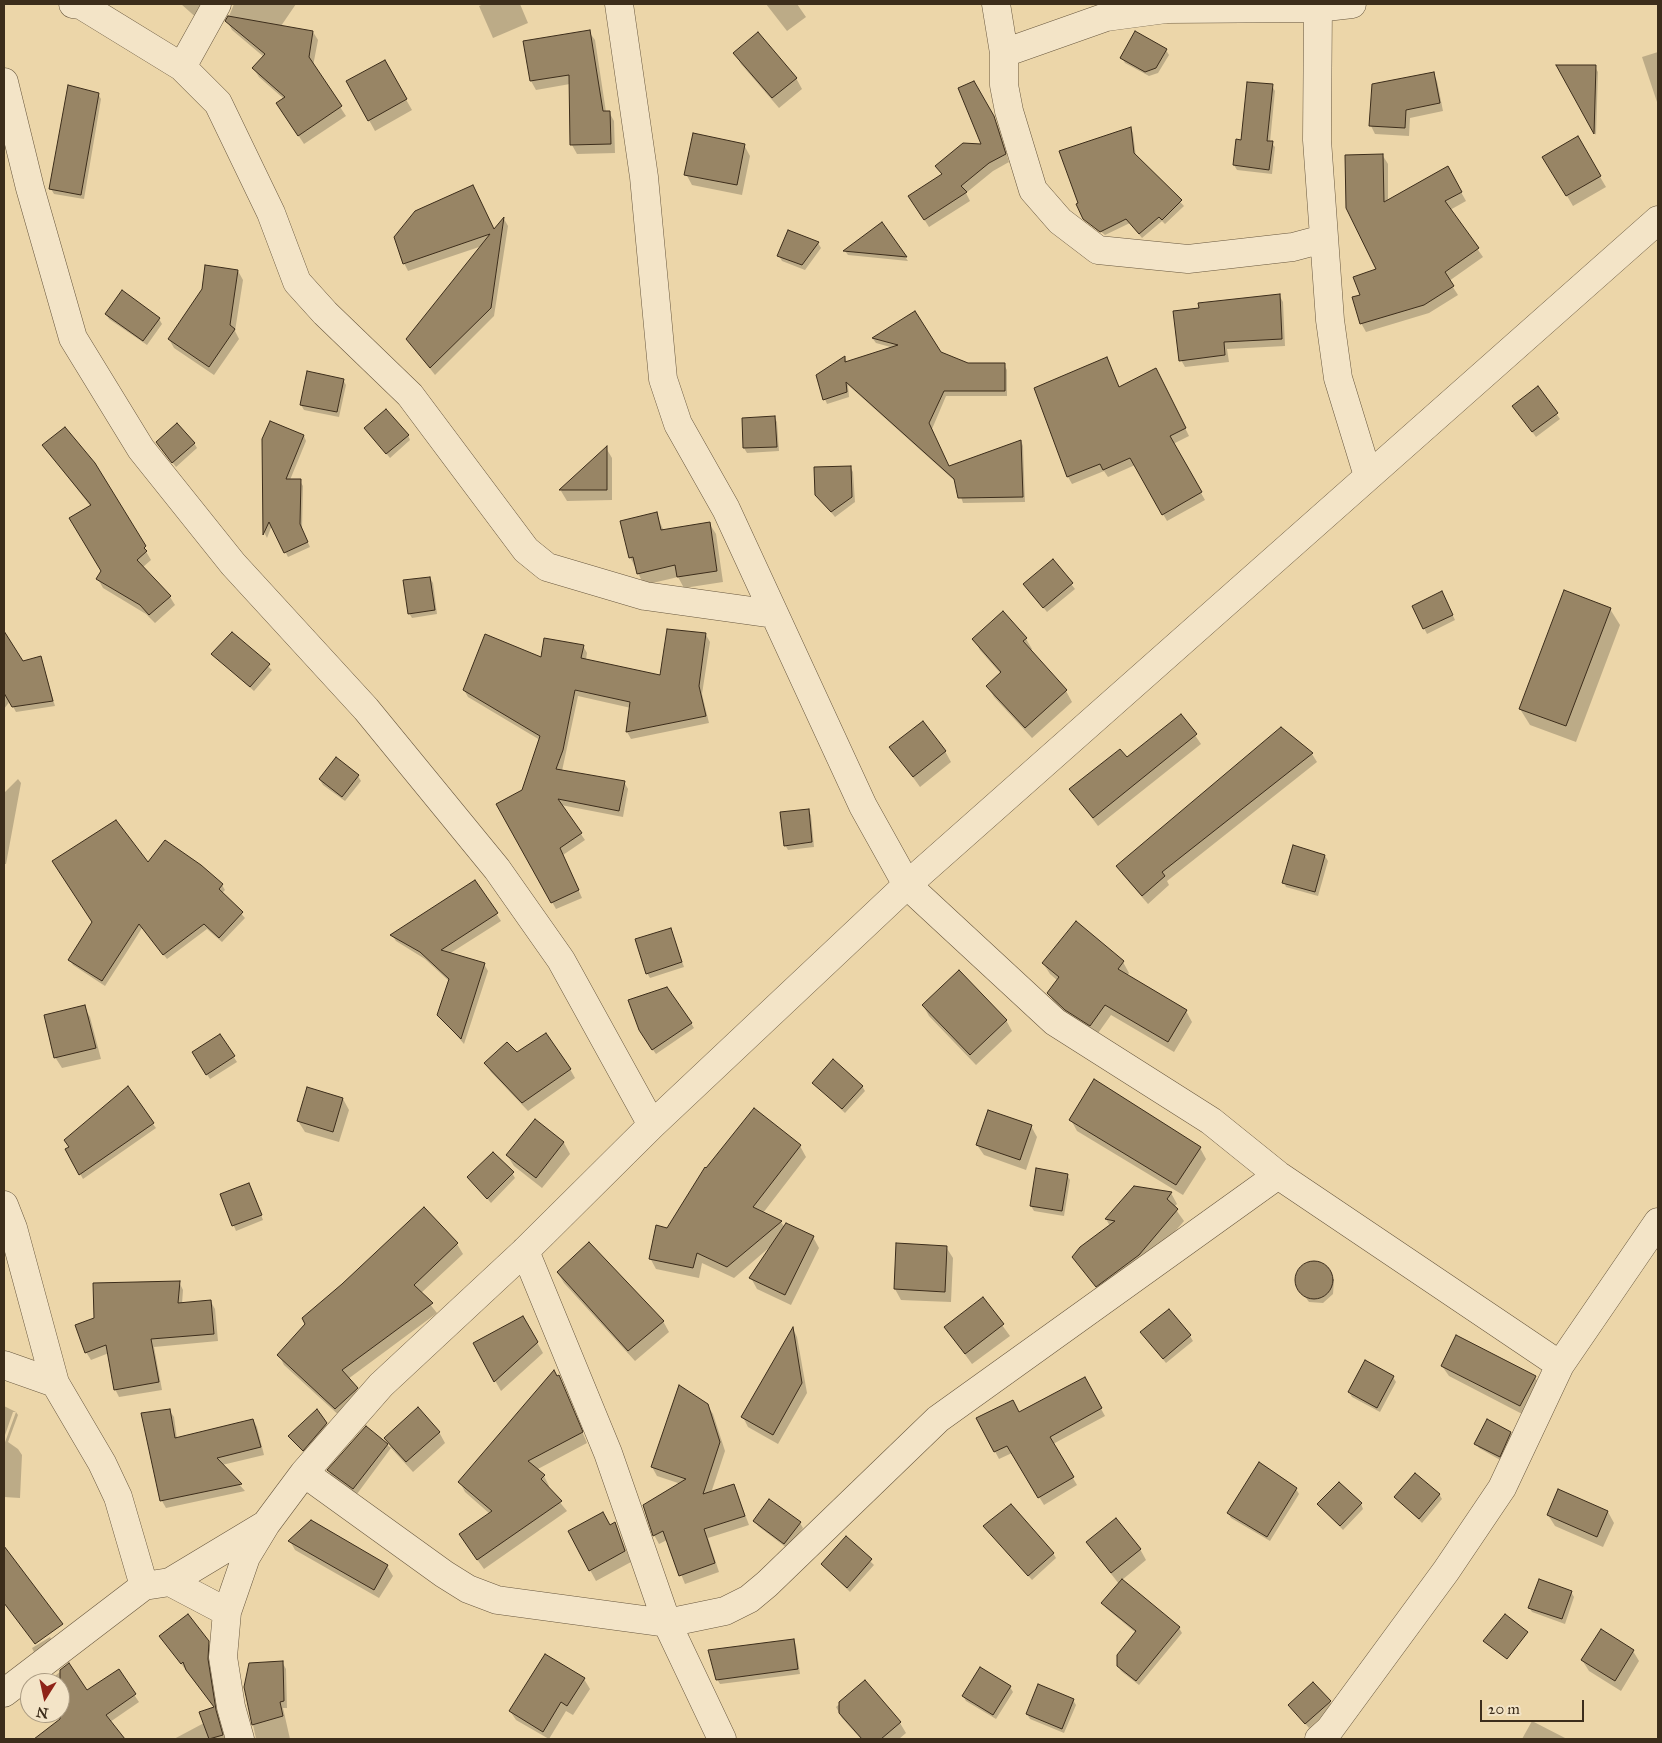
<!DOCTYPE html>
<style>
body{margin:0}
#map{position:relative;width:1662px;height:1743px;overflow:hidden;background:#ecd6a9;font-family:"IM FELL Great Primer",serif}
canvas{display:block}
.frame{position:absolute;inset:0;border:5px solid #3c2d1b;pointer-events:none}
.north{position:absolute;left:20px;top:1673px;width:50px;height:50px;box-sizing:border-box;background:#f3e4c7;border:1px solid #aa9b82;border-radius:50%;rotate:190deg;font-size:14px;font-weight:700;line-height:20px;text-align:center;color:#3c2d1b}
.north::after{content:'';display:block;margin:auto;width:18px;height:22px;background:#8f2418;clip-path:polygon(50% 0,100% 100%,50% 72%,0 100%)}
.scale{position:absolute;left:1480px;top:1700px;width:104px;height:22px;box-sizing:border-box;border:2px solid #3c2d1b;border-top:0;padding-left:6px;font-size:15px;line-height:18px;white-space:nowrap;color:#3c2d1b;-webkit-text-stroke:4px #f3e4c7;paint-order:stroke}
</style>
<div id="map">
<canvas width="1662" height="1743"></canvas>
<div class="frame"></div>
<div class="north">N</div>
<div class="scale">20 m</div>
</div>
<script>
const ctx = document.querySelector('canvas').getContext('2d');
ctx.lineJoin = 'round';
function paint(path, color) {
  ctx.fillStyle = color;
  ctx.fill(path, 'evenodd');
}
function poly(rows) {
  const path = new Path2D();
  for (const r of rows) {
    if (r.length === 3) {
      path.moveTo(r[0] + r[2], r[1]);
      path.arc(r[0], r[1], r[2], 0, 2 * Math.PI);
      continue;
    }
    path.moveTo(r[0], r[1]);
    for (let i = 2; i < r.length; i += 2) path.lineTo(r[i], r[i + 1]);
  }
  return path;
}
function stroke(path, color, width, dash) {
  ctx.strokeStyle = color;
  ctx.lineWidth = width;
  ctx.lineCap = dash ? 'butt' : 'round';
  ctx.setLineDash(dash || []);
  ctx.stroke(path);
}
const shadow = poly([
 [181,4,210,4,199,20],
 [234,4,296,4,281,26,313,32,318,40,313,66,346,116,304,144,283,112,284,99,259,77,254,69,264,57,232,30,227,21],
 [484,4,520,4,528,23,493,38,479,6],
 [766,4,797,4,806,17,787,31],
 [589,32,595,40,606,112,609,112,614,121,615,153,577,154,572,145,570,84,536,90,531,81],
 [1166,50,1169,55,1158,73,1149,76,1125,63,1122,58],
 [1658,52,1658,105,1642,57],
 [735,53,796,78,802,89,779,108,741,64],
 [384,61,412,110,375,131,348,82],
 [1558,66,1595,67,1598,72,1596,135],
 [1433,73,1437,81,1443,111,1410,118,1409,136,1375,134,1371,126],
 [973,82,998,126,1009,162,993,171,966,193,970,201,929,227,915,205,942,175,937,166,983,145],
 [1272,86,1275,91,1270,142,1275,147,1272,174,1237,170,1234,165,1242,141],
 [98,94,101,99,84,199,54,194,51,189],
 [1131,128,1133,133,1136,157,1184,206,1165,224,1162,221,1142,238,1130,223,1105,235,1084,218],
 [1577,138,1606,187,1573,206,1544,157],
 [744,145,750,156,742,195,692,185,686,174],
 [1383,156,1388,164,1388,201,1447,167,1466,201,1450,210,1483,257,1449,281,1458,295,1429,313,1366,332,1361,323,1361,296,1377,270],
 [504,219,508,226,494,316,435,375,407,339,482,246,408,271,404,263,494,231],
 [882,224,908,261,848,255,845,251],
 [788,231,818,243,821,248,805,270,782,261,779,256],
 [238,271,243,280,235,331,239,339,214,375,174,348,169,339],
 [1279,295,1283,302,1285,346,1227,349,1229,362,1185,367,1181,360],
 [914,313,940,353,968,365,1004,365,1007,370,1007,396,946,396,932,429,949,467,1021,441,1023,446,1025,502,963,503,956,482,848,385,849,397,827,404,825,399,845,358,847,362,894,348,876,343,873,339],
 [106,314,159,319,162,324,147,345,109,319],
 [1107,358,1120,389,1160,377,1189,436,1173,444,1205,500,1167,521,1135,465,1108,477,1104,471,1072,484,1068,477,1036,388],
 [343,380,346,385,339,417,304,410,301,405],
 [1538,388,1560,419,1536,437,1517,411],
 [774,417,777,422,779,451,747,453,744,448,743,419],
 [365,428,408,435,410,440,390,458],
 [304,436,306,441,290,480,300,481,303,486,302,530,310,547,288,557,272,525,267,538,265,534,263,439],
 [157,443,194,443,197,448,176,467],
 [44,446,91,458,151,560,143,567,170,597,175,605,155,623,146,614,103,588,98,579,103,572,91,507],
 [606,448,612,458,612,500,567,501,561,491],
 [850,467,853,472,855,502,835,517,816,494],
 [656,514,664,531,709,523,716,534,723,582,684,588,678,577,644,585,630,557],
 [1052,560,1075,589,1047,612,1028,589],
 [430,578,433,583,437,614,412,618,409,613],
 [1444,597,1455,620,1427,634,1413,606],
 [1610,609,1620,625,1576,742,1530,725,1520,709],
 [232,634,272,670,254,691,213,654],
 [706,635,710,642,702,694,709,723,631,739,627,732,631,708,578,696,562,771,624,782,628,789,623,817,561,805,585,840,563,855,582,898,556,909,498,805,523,790,540,740,468,697,464,690,542,659,583,646,587,653,586,660,661,676],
 [6,638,23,662,41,657,55,706,16,712,10,701,4,709,4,639],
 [974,639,1026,639,1032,649,1030,651,1066,691,1072,702,1032,738,994,697,988,686,1001,674,980,650],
 [1181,715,1201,744,1098,826,1070,789,1127,759],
 [891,747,945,751,951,762,920,787],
 [1312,754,1317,762,1167,881,1169,885,1148,904,1123,875,1118,866],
 [358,776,361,781,345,801,323,785,320,780],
 [18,779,21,783,6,864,4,864,4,793],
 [808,810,811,815,814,847,788,850,785,845],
 [1325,856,1328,861,1318,896,1286,887,1284,882],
 [149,864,222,885,225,890,222,893,245,918,222,942,207,929,167,959,142,928,105,986,73,965,70,960,93,923],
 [475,881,501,921,449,954,484,964,488,971,464,1044,439,1015,449,981,425,959,396,941,392,935],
 [673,935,684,967,650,978,647,973],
 [1123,962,1129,973,1127,976,1186,1011,1192,1022,1174,1052,1111,1015,1096,1036,1072,1020,1055,1004,1049,994,1058,981,1050,974,1043,963],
 [923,1005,1006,1020,1012,1031,976,1065,929,1016],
 [84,1007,90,1017,101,1059,62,1068,55,1057],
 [691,1023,694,1028,656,1054,643,1036],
 [220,1036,237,1062,210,1079,193,1053],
 [517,1054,570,1069,575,1078,528,1111,491,1072,486,1064],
 [814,1083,862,1086,865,1091,845,1113],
 [343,1099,349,1110,339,1142,305,1132,298,1121],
 [535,1120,564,1143,570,1154,542,1188,514,1166,507,1155],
 [1071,1120,1200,1148,1206,1159,1183,1195,1077,1131],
 [153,1124,156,1128,83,1179,67,1150],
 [1031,1126,1037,1137,1026,1170,984,1155,977,1145],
 [800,1146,806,1157,763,1213,781,1222,785,1228,813,1237,819,1248,791,1305,757,1289,751,1278,771,1246,734,1278,702,1263,699,1278,656,1269,650,1258,668,1229],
 [512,1173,515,1178,491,1203,469,1178],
 [1067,1175,1070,1180,1064,1216,1034,1211,1031,1206],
 [251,1189,263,1220,236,1231,221,1195],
 [1171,1193,1177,1204,1174,1207,1184,1221,1145,1266,1103,1297,1074,1257,1110,1226,1106,1219],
 [424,1209,457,1244,463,1254,421,1293,437,1313,348,1379,362,1398,342,1418,284,1365,279,1355,343,1285],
 [946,1247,953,1258,951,1302,901,1300,895,1289],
 [1308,1264,1321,1264,1334,1280,1333,1294,1323,1303,1309,1302,1297,1286,1298,1273],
 [558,1273,663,1321,669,1332,635,1361,564,1283],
 [179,1282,183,1290,182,1304,211,1302,215,1309,218,1341,154,1347,162,1390,119,1397,115,1389,109,1353,91,1360,86,1352],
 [983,1299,1010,1336,972,1364,945,1327],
 [523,1317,543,1353,501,1391,474,1344],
 [793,1329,797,1337,807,1393,778,1444,748,1427,743,1417],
 [1142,1333,1190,1336,1193,1341,1166,1363],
 [1442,1366,1535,1377,1541,1388,1526,1416,1449,1376],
 [559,1377,587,1443,536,1470,544,1476,549,1486,548,1488,567,1511,484,1569,466,1544,490,1514,465,1492,460,1482],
 [1393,1377,1396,1382,1380,1412,1352,1397,1349,1392],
 [1084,1378,1105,1416,1053,1444,1077,1485,1044,1505,1012,1453,999,1459,978,1419,1019,1414],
 [707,1405,713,1414,725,1451,711,1493,734,1485,749,1525,708,1538,719,1572,685,1584,667,1540,659,1544,654,1535,644,1506,681,1484,657,1476,652,1467],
 [4,1406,16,1412,13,1412,4,1438],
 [169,1410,174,1417,177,1439,253,1420,257,1427,264,1455,222,1465,245,1491,166,1508,162,1501,143,1414],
 [16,1412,18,1415,8,1442,18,1449,22,1455,20,1498,4,1497,4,1445],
 [326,1424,329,1429,306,1455,290,1436],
 [366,1428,391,1448,386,1438,439,1432,445,1443,413,1472,391,1448,357,1494,331,1475,329,1471],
 [1510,1433,1513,1438,1502,1461,1479,1448,1476,1443],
 [1296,1489,1299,1494,1270,1541,1231,1518,1228,1513],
 [1439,1494,1442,1499,1422,1523,1396,1497],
 [1318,1504,1361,1504,1363,1509,1343,1530],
 [1608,1512,1614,1523,1603,1547,1555,1526,1548,1515],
 [755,1521,800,1523,803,1528,787,1548,758,1526],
 [615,1523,631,1562,596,1581,590,1570],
 [984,1526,1053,1553,1056,1558,1032,1580],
 [846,1538,874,1565,850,1592,822,1564],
 [290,1541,387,1566,393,1576,379,1598,295,1550],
 [1087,1543,1140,1549,1146,1560,1122,1580,1179,1628,1182,1633,1139,1685,1121,1671,1118,1666,1136,1633,1106,1608,1103,1603,1119,1584],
 [1571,1592,1574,1597,1565,1624,1532,1612,1529,1607],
 [50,1637,53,1643,36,1656,32,1648],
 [794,1640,796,1645,800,1674,720,1684,717,1679],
 [208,1642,212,1650,211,1667,225,1739,174,1739,204,1723,215,1708,165,1643],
 [1633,1651,1639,1661,1621,1691,1589,1671,1582,1660],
 [546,1655,584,1679,590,1689,573,1715,566,1711,549,1739,516,1720,510,1711],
 [282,1662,286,1669,287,1708,283,1708,290,1739,256,1739,245,1687],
 [69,1665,87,1692,118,1671,139,1702,110,1722,123,1739,46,1739,64,1717,60,1712,60,1683,53,1683,51,1679],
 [865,1682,900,1723,906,1733,899,1739,861,1739,842,1718,836,1707],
 [1010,1687,1013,1692,996,1719,966,1701,963,1696],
 [1073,1700,1076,1705,1064,1733,1030,1719,1027,1714],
 [1330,1702,1333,1707,1309,1728,1289,1705],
 [1532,1721,1567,1739,1522,1739]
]);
const building = poly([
 [228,16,313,31,309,57,342,106,298,136,276,103,285,97,252,68,265,54,225,21,228,16],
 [590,30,603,111,610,111,611,144,570,145,569,75,530,81,523,41,590,30],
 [1135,31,1167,49,1156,68,1145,72,1120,58,1135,31],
 [758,32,797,78,772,98,733,53,758,32],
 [385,60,407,99,368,121,346,81,385,60],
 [1556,65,1596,65,1594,134,1556,65],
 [1434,72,1440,103,1406,110,1405,128,1369,126,1372,84,1434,72],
 [974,81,994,116,1006,154,989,163,961,186,967,192,924,220,908,196,942,174,935,166,963,143,981,144,958,88,974,81],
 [1247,82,1273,84,1267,141,1273,141,1269,170,1233,165,1236,139,1241,140,1247,82],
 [68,85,99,93,81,195,49,189,68,85],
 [1131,127,1134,153,1182,200,1162,220,1159,217,1139,234,1126,219,1100,232,1083,219,1076,204,1078,203,1059,151,1131,127],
 [693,133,745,144,737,185,684,175,693,133],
 [1578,136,1601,176,1566,196,1542,157,1578,136],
 [1383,154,1384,202,1448,166,1462,192,1445,201,1479,248,1445,272,1454,286,1424,305,1360,324,1352,297,1360,295,1353,277,1376,269,1346,208,1345,155,1383,154],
 [473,185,494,229,504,217,491,308,430,368,406,339,490,234,403,264,394,237,415,211,473,185],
 [882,222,907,257,843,251,882,222],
 [788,230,819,242,802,265,777,256,788,230],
 [205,265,238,270,230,325,235,329,209,367,168,339,202,289,205,265],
 [122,290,160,318,143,341,105,314,122,290],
 [1280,294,1282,339,1224,342,1225,355,1179,361,1173,311,1199,308,1198,303,1280,294],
 [915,311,941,352,968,363,1005,363,1005,391,944,391,929,423,949,466,1021,440,1023,497,958,498,954,479,846,382,847,392,823,400,816,375,845,356,845,362,898,345,872,338,915,311],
 [1107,357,1119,387,1156,368,1186,428,1170,436,1202,492,1162,515,1130,458,1103,470,1100,464,1067,477,1034,388,1107,357],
 [307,371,344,379,337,412,300,405,307,371],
 [1538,386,1558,413,1532,432,1512,406,1538,386],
 [386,409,409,435,386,454,364,428,386,409],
 [775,416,777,447,743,448,742,418,775,416],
 [270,421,304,435,286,479,301,479,300,524,308,542,284,553,269,522,263,535,262,439,270,421],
 [177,423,195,443,172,463,156,442,177,423],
 [65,427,95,463,146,546,144,548,147,551,137,560,171,596,149,615,140,605,96,579,101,571,69,518,91,505,42,445,65,427],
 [607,446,607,490,559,490,607,446],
 [851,466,852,497,831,512,815,495,814,467,851,466],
 [657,512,661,530,710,522,717,571,677,577,675,565,637,574,633,557,629,558,620,521,657,512],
 [1053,559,1073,583,1043,608,1023,584,1053,559],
 [430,577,435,610,408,614,403,580,430,577],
 [1564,590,1611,608,1566,726,1519,709,1564,590],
 [1442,591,1453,615,1423,629,1412,606,1442,591],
 [1003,611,1027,638,1023,641,1067,690,1025,728,986,686,1001,672,972,639,1003,611],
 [667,629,706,633,699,686,706,716,626,732,630,702,575,690,563,750,556,769,625,781,619,811,558,799,582,833,560,848,579,890,551,903,496,804,522,790,540,736,463,690,485,634,541,657,544,638,584,645,581,658,660,675,667,629],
 [4,631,23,661,41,656,53,701,12,707,4,693,4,631],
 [232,632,270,664,250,687,211,654,232,632],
 [1181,714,1197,734,1093,818,1069,789,1120,749,1127,757,1181,714],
 [923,721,946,751,913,777,889,747,923,721],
 [1281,727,1313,753,1162,872,1165,876,1142,896,1116,866,1281,727],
 [336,757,359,775,342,797,319,779,336,757],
 [809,809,812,842,784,846,780,812,809,809],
 [116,820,148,862,165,840,201,865,223,884,219,889,243,912,219,938,204,924,163,955,139,924,102,981,68,960,92,922,52,861,116,820],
 [1293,845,1325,855,1315,892,1282,883,1293,845],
 [475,880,498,913,441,950,485,963,461,1039,437,1015,449,979,420,952,390,935,475,880],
 [1076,921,1124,961,1118,969,1187,1010,1168,1042,1105,1005,1090,1026,1065,1010,1047,993,1059,977,1042,963,1076,921],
 [671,928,682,962,646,974,635,939,671,928],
 [959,970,1007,1020,970,1055,922,1005,959,970],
 [667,987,692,1023,652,1050,639,1030,628,1000,667,987],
 [85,1005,96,1048,54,1058,44,1015,85,1005],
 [546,1033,571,1069,522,1103,484,1063,507,1042,517,1052,546,1033],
 [220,1034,235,1056,206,1075,192,1052,220,1034],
 [833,1059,863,1086,842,1109,812,1083,833,1059],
 [1094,1079,1201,1147,1176,1185,1069,1120,1094,1079],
 [128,1086,154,1123,79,1175,65,1149,69,1147,64,1140,128,1086],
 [307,1087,343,1098,333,1132,297,1121,307,1087],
 [754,1108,801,1145,753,1207,782,1221,727,1267,697,1253,693,1268,649,1259,656,1225,667,1228,705,1167,706,1168,754,1108],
 [988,1110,1032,1125,1020,1160,976,1145,988,1110],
 [535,1119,564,1142,536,1178,506,1155,535,1119],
 [493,1152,514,1172,487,1199,467,1177,493,1152],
 [1036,1168,1068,1174,1062,1211,1030,1206,1036,1168],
 [249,1183,262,1215,232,1226,220,1194,249,1183],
 [1134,1186,1172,1192,1167,1199,1178,1209,1139,1255,1096,1287,1072,1257,1080,1247,1115,1221,1105,1219,1134,1186],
 [424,1207,458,1243,414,1285,433,1303,342,1370,358,1388,335,1409,277,1355,305,1324,302,1318,342,1284,424,1207],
 [786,1223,814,1236,785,1295,749,1278,786,1223],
 [589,1242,664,1321,628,1351,557,1272,589,1242],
 [896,1243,947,1246,945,1292,894,1289,896,1243],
 [1314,1280,19],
 [180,1281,178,1303,211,1300,214,1334,151,1339,159,1382,114,1390,106,1345,85,1353,75,1325,94,1318,93,1283,180,1281],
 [983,1297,1004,1324,965,1354,944,1327,983,1297],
 [1169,1309,1191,1335,1163,1359,1140,1332,1169,1309],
 [523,1316,538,1342,494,1382,473,1343,523,1316],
 [793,1327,802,1383,773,1435,741,1417,793,1327],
 [1456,1335,1536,1376,1520,1406,1441,1366,1456,1335],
 [1365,1360,1394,1376,1377,1408,1348,1392,1365,1360],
 [554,1370,557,1376,559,1375,583,1432,528,1461,545,1475,541,1479,562,1501,477,1560,459,1534,492,1511,458,1482,554,1370],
 [1085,1377,1102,1408,1050,1437,1074,1477,1038,1498,1007,1446,994,1452,976,1418,1013,1400,1019,1412,1085,1377],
 [679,1385,708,1404,720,1442,703,1494,734,1484,745,1516,704,1529,715,1563,679,1576,663,1531,653,1536,643,1505,686,1479,651,1467,679,1385],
 [418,1407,440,1432,406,1462,384,1438,418,1407],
 [170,1409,175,1438,253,1419,261,1447,217,1458,242,1484,160,1501,141,1413,170,1409],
 [317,1409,327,1423,303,1451,288,1436,317,1409],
 [1487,1419,1511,1432,1500,1457,1474,1444,1487,1419],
 [366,1426,388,1444,353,1489,327,1470,366,1426],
 [1259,1462,1297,1488,1267,1537,1227,1513,1259,1462],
 [1415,1473,1440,1494,1419,1519,1394,1497,1415,1473],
 [1339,1482,1362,1503,1340,1526,1317,1504,1339,1482],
 [1558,1489,1608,1511,1597,1537,1547,1515,1558,1489],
 [769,1499,801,1522,784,1544,753,1521,769,1499],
 [1011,1504,1054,1553,1028,1576,983,1526,1011,1504],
 [603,1512,610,1525,615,1522,625,1551,589,1571,568,1531,603,1512],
 [1116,1518,1141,1549,1111,1573,1086,1542,1116,1518],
 [311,1520,388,1565,374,1590,288,1541,311,1520],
 [846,1536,872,1559,847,1588,821,1564,846,1536],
 [4,1546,63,1624,35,1644,4,1603,4,1546],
 [1122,1579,1180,1627,1136,1681,1117,1666,1117,1655,1136,1631,1101,1603,1122,1579],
 [1539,1579,1572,1591,1562,1619,1528,1608,1539,1579],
 [188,1614,209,1641,208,1659,216,1710,223,1735,209,1739,199,1712,214,1707,186,1670,183,1662,181,1664,159,1636,188,1614],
 [1505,1614,1528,1632,1507,1659,1483,1641,1505,1614],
 [1601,1629,1634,1650,1615,1681,1581,1660,1601,1629],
 [794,1639,798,1669,716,1680,708,1650,794,1639],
 [545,1654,585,1678,567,1706,561,1702,543,1732,509,1711,545,1654],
 [283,1661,284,1701,280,1702,283,1716,252,1725,244,1687,249,1663,283,1661],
 [69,1663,87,1690,119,1669,136,1694,106,1715,125,1739,34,1739,60,1719,60,1670,69,1663],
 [980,1667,1011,1686,993,1715,962,1696,980,1667],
 [865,1680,901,1722,881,1739,862,1739,839,1713,839,1702,865,1680],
 [1313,1682,1331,1701,1305,1724,1288,1705,1313,1682],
 [1038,1684,1074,1699,1062,1729,1026,1714,1038,1684]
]);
const minor = poly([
 [73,4,81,5,182,67,218,103,271,213,297,282,325,313,410,395,526,550,547,567,645,596,774,614],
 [619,4,644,177,663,379,678,424,726,509,863,806,907,885,1055,1022,1211,1121,1278,1175,1560,1365],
 [996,4,1004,53],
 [1318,4,1317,140,1330,320,1338,378,1368,476],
 [182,67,217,4],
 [4,82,30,188,73,338,141,449,233,564,366,709,497,869,561,960,652,1125],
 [1323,239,1293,247,1188,259,1098,250,1060,221,1033,190,1009,111,1004,85,1004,53,1106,17,1166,9,1317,8,1352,4],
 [4,1205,13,1228,55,1383],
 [525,1251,608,1453,667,1623,722,1739],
 [4,1365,55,1383,102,1463,118,1497,144,1586],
 [304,1473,444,1574,468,1589,497,1600,667,1623,725,1611,749,1599,767,1584,938,1419,1278,1175],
 [170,1582,227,1612],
 [4,1693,144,1586,170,1582,263,1526],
 [240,1739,231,1707,223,1657,227,1612,246,1557,266,1524,304,1473,381,1385,525,1251,652,1125,907,885,1658,220],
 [1319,1739,1330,1729,1446,1571,1502,1488,1560,1365,1658,1222]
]);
paint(shadow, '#0003');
paint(building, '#988565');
stroke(building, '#3c2d1b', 1);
stroke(minor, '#68573e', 29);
stroke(minor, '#f3e4c7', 28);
</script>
